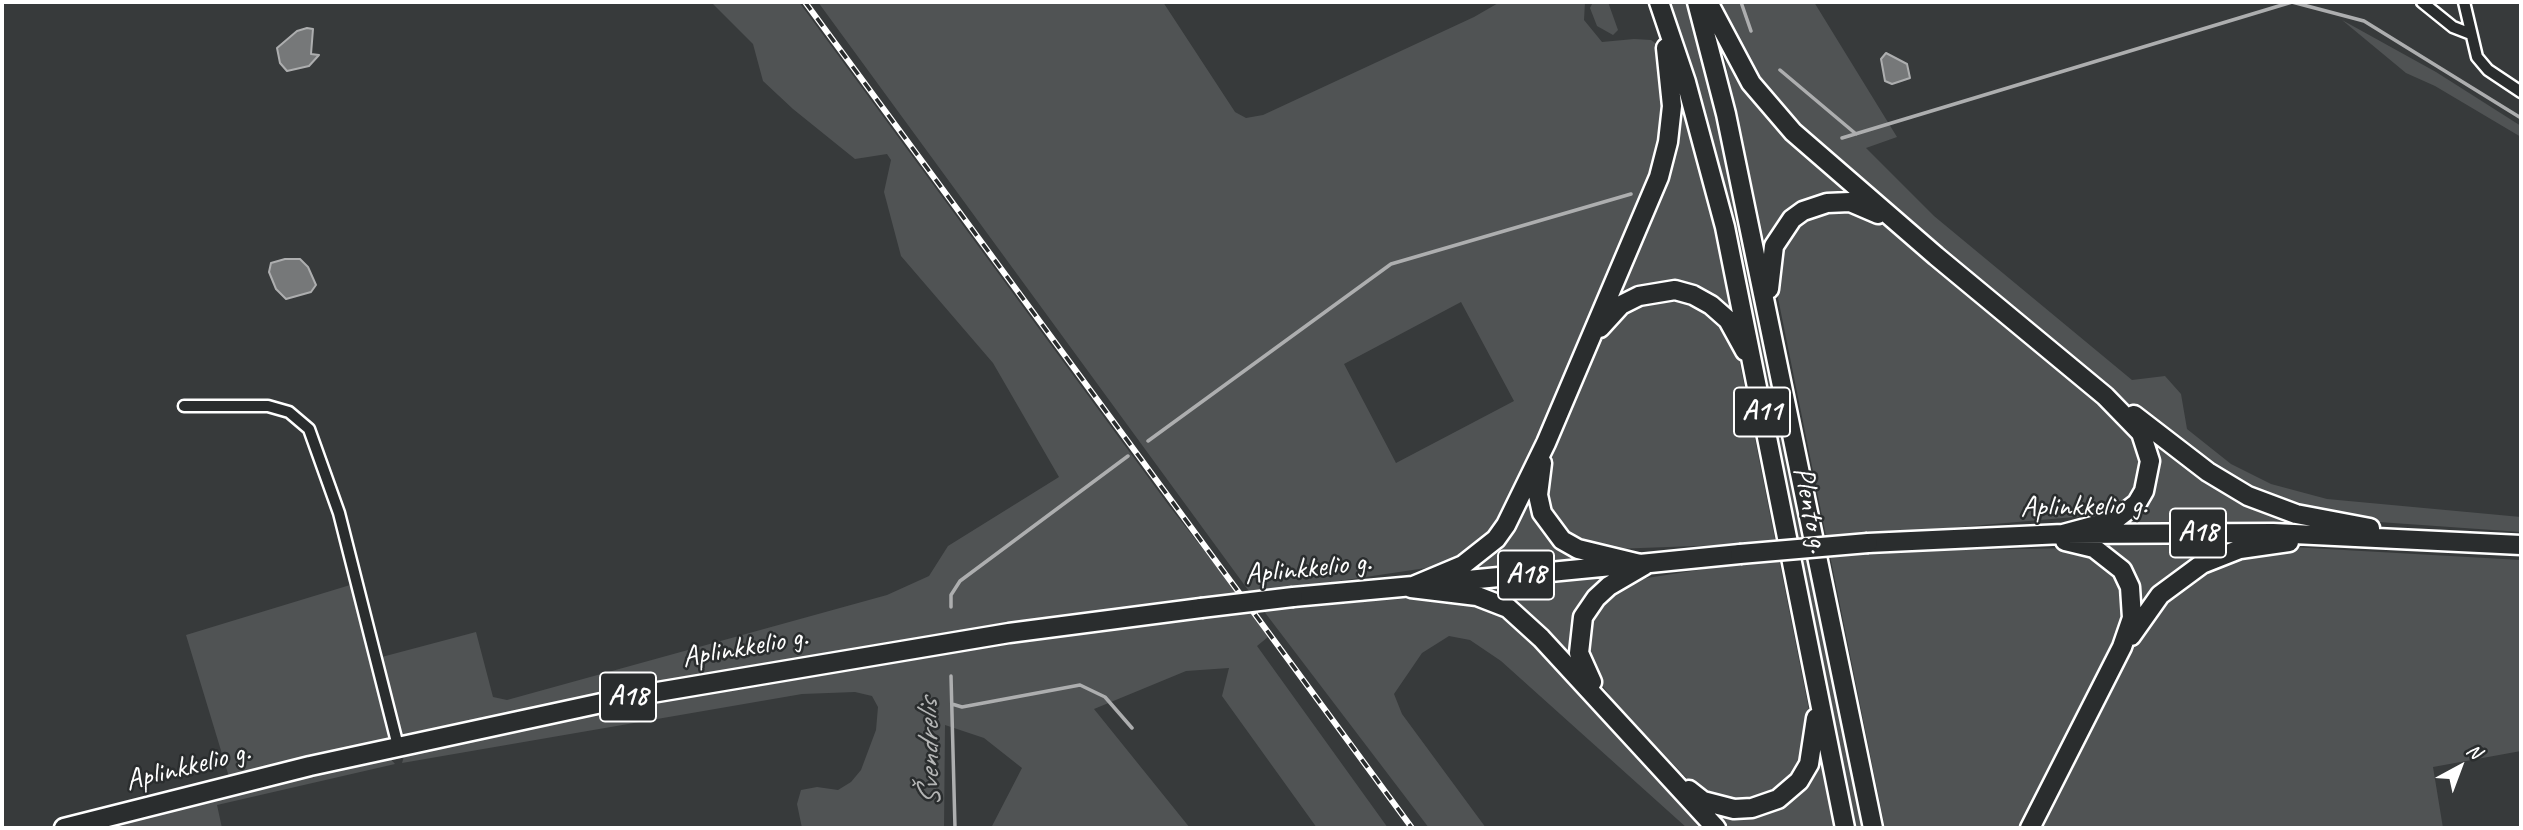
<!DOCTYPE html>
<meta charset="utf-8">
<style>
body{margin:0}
#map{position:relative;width:2523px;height:830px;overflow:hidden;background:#373a3b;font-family:Caveat,sans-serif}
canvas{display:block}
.frame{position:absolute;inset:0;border:4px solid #fff;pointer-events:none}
.north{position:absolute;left:2425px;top:732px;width:70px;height:70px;-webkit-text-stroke:5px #2a2d2e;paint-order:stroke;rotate:41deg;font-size:19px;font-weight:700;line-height:28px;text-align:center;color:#fff}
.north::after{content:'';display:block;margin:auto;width:24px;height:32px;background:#fff;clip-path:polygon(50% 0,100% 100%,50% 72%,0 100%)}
</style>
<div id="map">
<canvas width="2523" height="830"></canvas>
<div class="frame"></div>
<div class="north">N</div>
</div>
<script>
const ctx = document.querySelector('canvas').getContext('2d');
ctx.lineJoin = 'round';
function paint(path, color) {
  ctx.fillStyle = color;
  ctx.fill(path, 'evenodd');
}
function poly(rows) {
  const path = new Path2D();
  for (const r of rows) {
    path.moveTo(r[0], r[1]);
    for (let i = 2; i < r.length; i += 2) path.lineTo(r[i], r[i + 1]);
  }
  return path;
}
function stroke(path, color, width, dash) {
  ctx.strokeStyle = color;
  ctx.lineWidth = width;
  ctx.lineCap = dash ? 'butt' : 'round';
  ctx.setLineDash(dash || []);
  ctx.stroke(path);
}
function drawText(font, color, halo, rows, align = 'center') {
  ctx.font = font + ' Caveat,sans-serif';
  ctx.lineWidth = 5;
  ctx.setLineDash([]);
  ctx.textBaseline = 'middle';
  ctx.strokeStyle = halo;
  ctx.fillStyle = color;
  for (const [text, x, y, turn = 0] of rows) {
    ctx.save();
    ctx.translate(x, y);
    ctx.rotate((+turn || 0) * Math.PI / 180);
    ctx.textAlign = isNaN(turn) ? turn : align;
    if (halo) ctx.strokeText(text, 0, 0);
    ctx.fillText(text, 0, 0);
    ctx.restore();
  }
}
const green = poly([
 [711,2,799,2,1170,507,1239,595,889,643,669,680,399,735,229,777,186,635,360,582,378,658,476,632,493,697,507,700,887,595,929,576,948,546,1059,477,993,363,901,256,884,192,891,160,887,154,855,159,793,109,763,81,753,44],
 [818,2,1163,2,1235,112,1246,118,1263,115,1474,17,1500,2,1585,2,1584,20,1602,42,1634,39,1651,40,1658,45,1666,67,1663,152,1524,478,1501,522,1486,542,1453,564,1251,594],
 [1461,302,1514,401,1396,463,1344,364],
 [1593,2,1608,2,1618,30,1613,35,1597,26,1590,8],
 [1666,2,1688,2,1723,121,1863,828,1855,828,1738,246],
 [1718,2,1814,2,1897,137,1866,148,1934,216,2132,380,2165,376,2181,394,2187,429,2231,464,2271,484,2327,499,2521,517,2521,532,2379,522,2323,515,2287,505,2215,471,2112,392,1809,139,1757,79,1735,42],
 [2342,20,2436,72,2521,126,2521,137,2435,86,2406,73],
 [1720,37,1859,196,1831,195,1766,249],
 [1680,96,1710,206,1736,321,1683,286,1610,306,1677,132],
 [1833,206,1879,219,2117,413,2133,430,2146,467,2136,496,2109,514,1856,536,1858,552,2075,548,2114,567,2127,595,2123,632,2021,828,1885,828,1776,288,1778,252,1805,215],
 [1689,297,1718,315,1735,339,1810,715,1807,753,1783,791,1739,804,1698,790,1615,703,1587,664,1588,622,1603,596,1634,580,1750,562,1748,544,1614,549,1577,541,1560,529,1549,512,1544,475,1554,445,1599,343,1613,319,1635,302],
 [2153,436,2307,524,2117,524,2157,459],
 [1532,490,1535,507,1591,560,1463,573],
 [2242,541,2138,616,2129,567,2103,542],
 [2291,547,2521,560,2521,751,2433,767,2443,828,2039,828,2126,653,2164,598,2222,559],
 [1617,573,1597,589,1575,667,1504,598,1481,587],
 [1426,597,1460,598,1502,612,1532,636,1710,828,1687,828,1501,661,1470,640,1449,636,1422,653,1394,694,1402,714,1486,828,1429,828,1263,610],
 [1251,612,1268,637,1257,646,1388,828,1317,828,1222,696,1229,668,1186,671,1094,709,1190,828,991,828,1022,768,984,738,945,725,944,828,802,828,797,804,801,790,817,787,838,790,851,782,861,770,876,730,878,707,872,696,855,692,802,694,402,763,405,753,646,700,988,645,1195,616,1196,619],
 [1820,749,1837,828,1726,828,1709,811,1750,815,1811,773],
 [389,757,395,764,217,805,222,828,96,828,287,778]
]);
const water = poly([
 [307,28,313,29,311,54,319,55,309,66,287,71,280,63,277,48,297,31,307,28],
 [1886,53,1907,64,1910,78,1892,84,1885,81,1881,59,1886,53],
 [285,259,300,259,308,267,316,285,311,292,286,299,276,289,269,272,271,263,285,259]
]);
const stream = poly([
 [1741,2,1751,31],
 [1780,70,1856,134],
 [1842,138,2292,2,2364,21,2521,118],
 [1148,441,1391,264,1631,194],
 [951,607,951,595,960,581,1128,456],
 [951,676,955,828],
 [952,704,962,707,1080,685,1105,697,1132,728]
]);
const street = poly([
 [2422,2,2453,27,2471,34],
 [2464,2,2477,57,2488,70,2521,92],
 [184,406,268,406,289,412,309,429,339,513,398,746]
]);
const highway = poly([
 [1659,2,1686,82,1725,227,1845,828],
 [1697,2,1726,114,1873,828],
 [1708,2,1751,83,1793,132,1936,256,2105,396,2141,433,2150,461,2144,491,2137,503,2115,520,2063,534],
 [1769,289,1774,246,1792,219,1803,211,1827,203,1850,202,1878,214],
 [1600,328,1621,305,1639,296,1675,290,1693,295,1711,305,1728,320,1745,351],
 [2134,415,2208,472,2248,496,2296,514,2370,528],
 [1542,463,1538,495,1542,513,1562,540,1578,549,1640,564,1740,554],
 [1868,543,2063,534,2273,533,2521,545],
 [1437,583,1622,565],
 [1411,588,1477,596,1508,608,1541,638,1716,828],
 [1293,597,1413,586,1463,565,1496,539,1506,525,1546,443,1659,177,1668,142,1672,106,1666,48],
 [2131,636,2160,595,2202,564,2240,549,2289,542],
 [1592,682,1579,653,1583,617,1596,598,1609,586,1645,565],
 [1689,790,1703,801,1734,809,1752,808,1778,799,1799,781,1809,764,1816,718],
 [64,828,310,766,634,696,1009,633,1201,608],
 [2030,828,2122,647,2132,618,2130,587,2122,570,2094,548,2065,541]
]);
const rail = poly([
 [805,2,1412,828]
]);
const highwayBridge = poly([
 [1740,554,1868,543],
 [1201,608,1293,597]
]);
const shields = [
 [1762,412,56],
 [2198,533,56],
 [1526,575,56],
 [628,697,56]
];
const shieldNames = [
 ["A11",1762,412],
 ["A18",2198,533],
 ["A18",1526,575],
 ["A18",628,697]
];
const streetNames = [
 ["Aplinkkelio g.",2084,507,-1],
 ["Plento g.",1810,510,79],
 ["Aplinkkelio g.",1308,569,-6],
 ["Aplinkkelio g.",745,648,-10],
 ["Aplinkkelio g.",188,767,-14]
];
const waterNames = [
 ["Švendrelis",930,753,-91]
];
paint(green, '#505354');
paint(water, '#767879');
stroke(water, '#adaeaf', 2);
stroke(stream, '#adaeaf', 3.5);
stroke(street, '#fff', 15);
stroke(highway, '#fff', 23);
stroke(street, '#2a2d2e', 10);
stroke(highway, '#2a2d2e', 18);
stroke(rail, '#fff', 6);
stroke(rail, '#2a2d2e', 3.5, [10]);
stroke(highwayBridge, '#fff', 23, []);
stroke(highwayBridge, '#2a2d2e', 18);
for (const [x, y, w] of shields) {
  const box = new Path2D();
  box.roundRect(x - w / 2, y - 24.5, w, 49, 5);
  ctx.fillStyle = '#2a2d2e';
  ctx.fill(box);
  stroke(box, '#fff', 2);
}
drawText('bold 28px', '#fff', null, shieldNames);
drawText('30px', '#fff', '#2a2d2e', streetNames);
drawText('italic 32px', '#b4b5b5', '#2a2d2e', waterNames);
</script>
